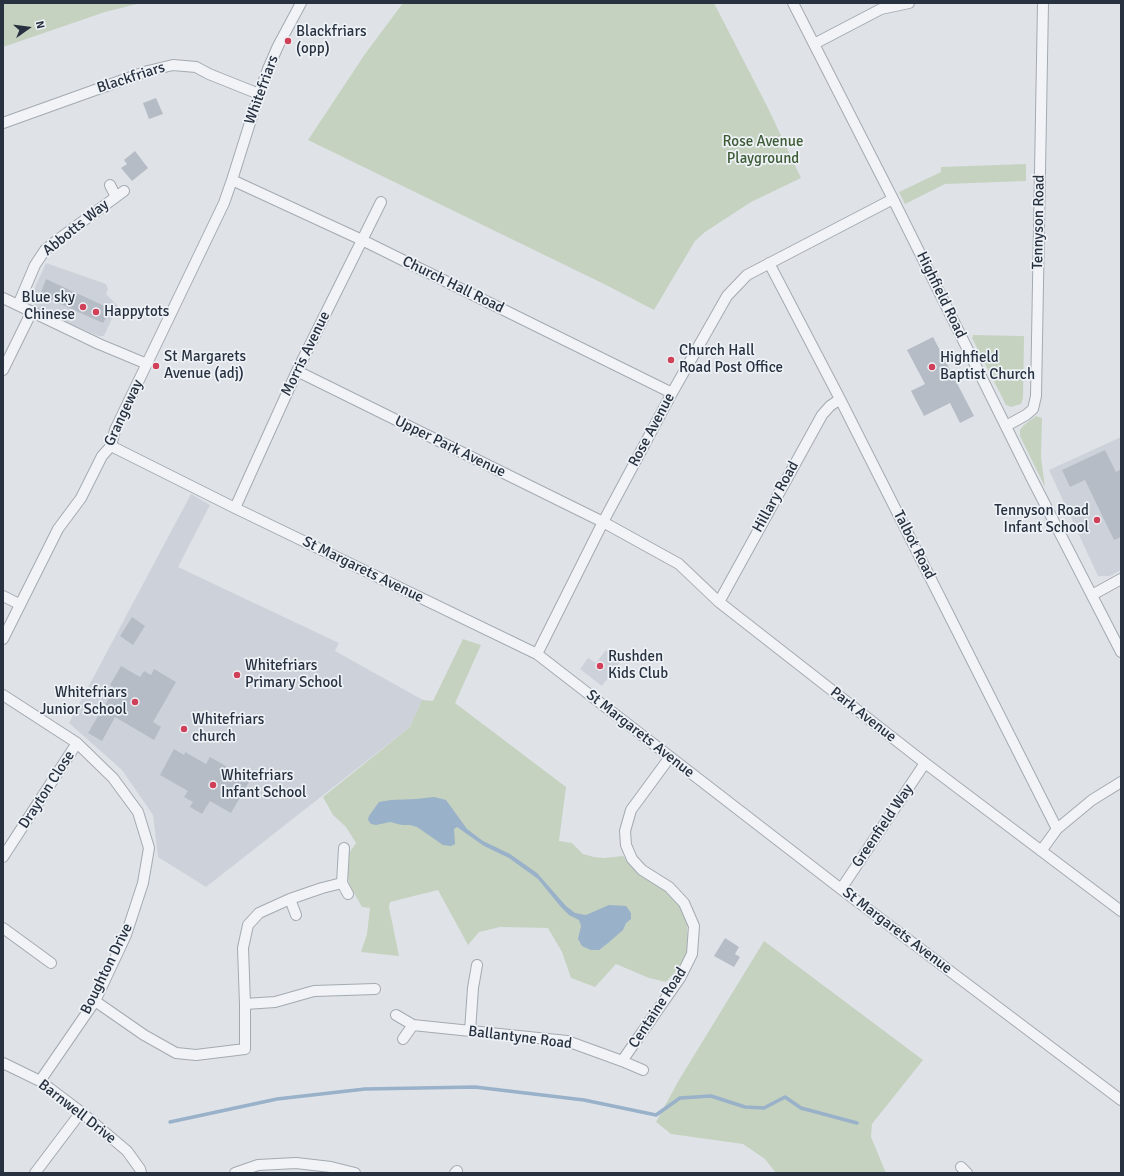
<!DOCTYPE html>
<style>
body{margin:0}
#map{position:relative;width:1124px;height:1176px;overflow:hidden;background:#dfe3e8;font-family:Signika,sans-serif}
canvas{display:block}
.frame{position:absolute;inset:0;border:4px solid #273140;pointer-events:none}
.north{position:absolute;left:8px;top:8px;width:40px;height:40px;-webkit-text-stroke:3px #eef2f6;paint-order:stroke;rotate:76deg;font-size:11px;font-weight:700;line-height:16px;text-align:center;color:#273140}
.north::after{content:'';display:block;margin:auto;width:14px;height:18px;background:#273140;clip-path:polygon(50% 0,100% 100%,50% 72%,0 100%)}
</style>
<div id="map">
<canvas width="1124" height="1176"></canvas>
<div class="frame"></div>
<div class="north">N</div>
</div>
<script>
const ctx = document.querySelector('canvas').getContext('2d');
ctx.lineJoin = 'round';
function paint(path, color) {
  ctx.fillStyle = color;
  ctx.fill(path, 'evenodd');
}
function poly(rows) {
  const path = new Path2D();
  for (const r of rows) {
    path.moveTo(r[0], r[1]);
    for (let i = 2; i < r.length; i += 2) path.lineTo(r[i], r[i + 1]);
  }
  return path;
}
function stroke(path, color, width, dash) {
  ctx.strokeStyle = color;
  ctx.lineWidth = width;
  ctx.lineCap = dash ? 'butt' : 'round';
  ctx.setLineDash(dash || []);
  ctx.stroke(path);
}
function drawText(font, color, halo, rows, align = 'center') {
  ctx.font = font + ' Signika,sans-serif';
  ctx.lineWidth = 3.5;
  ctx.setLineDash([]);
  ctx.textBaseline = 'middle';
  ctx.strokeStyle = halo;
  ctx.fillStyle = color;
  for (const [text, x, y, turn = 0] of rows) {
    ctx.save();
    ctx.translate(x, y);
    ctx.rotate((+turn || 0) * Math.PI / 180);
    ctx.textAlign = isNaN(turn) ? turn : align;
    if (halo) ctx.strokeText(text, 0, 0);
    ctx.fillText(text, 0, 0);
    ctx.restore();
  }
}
const built = poly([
 [46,263,106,284,108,289,106,294,118,306,104,336,98,336,41,311,35,306,31,296],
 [1121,437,1121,570,1110,576,1098,576,1049,470],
 [191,494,210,505,178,567,339,643,335,651,423,700,410,727,206,887,158,857,153,815,122,770,69,723],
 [606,650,621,661,602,686,580,669,588,658,596,663]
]);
const green = poly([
 [3,3,141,3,105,12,3,47],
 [403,3,714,3,768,108,801,178,751,202,705,232,695,241,654,310,604,284,308,140,365,54],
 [1026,164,1026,181,945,184,905,204,899,192,941,172,941,167],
 [973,335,1024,336,1023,398,1021,404,1011,407,1006,405,972,338],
 [1036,416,1042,418,1041,457,1045,487,1020,436,1020,430,1024,425],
 [463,639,481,645,455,703,566,787,559,841,572,843,583,854,594,857,604,858,623,856,631,864,672,893,681,905,687,923,688,948,684,962,666,982,649,978,616,964,595,987,571,978,562,952,548,928,500,927,479,932,468,945,438,890,390,902,389,907,399,956,361,952,367,934,370,908,362,907,349,884,348,876,349,853,356,843,346,827,333,815,323,797,410,727,422,700,433,701],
 [764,941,923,1060,872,1124,871,1137,886,1173,776,1173,765,1159,743,1144,671,1134,656,1122,679,1080]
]);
const water = poly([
 [434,797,446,800,467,829,483,841,510,854,537,873,566,906,575,913,586,915,609,905,626,906,631,913,631,919,626,923,623,930,608,943,599,950,591,950,582,946,578,939,581,926,579,920,569,915,560,906,538,879,509,858,484,846,457,827,454,829,455,844,451,846,443,845,417,827,410,825,402,825,390,822,376,825,371,824,368,820,369,816,379,802,391,800,416,799]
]);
const stream = poly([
 [170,1122,277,1099,365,1089,475,1087,584,1100,656,1115,680,1098,711,1096,745,1107,764,1108,785,1097,801,1108,857,1123]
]);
const building = poly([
 [156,98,163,114,149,119,143,103],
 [135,151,148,168,132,181,121,168,127,164,124,160],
 [46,279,111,309,103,323,40,295],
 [933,337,974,416,960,423,950,403,924,416,911,391,925,384,907,350],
 [1105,450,1116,472,1121,469,1121,537,1114,540,1085,480,1070,487,1062,470],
 [132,617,145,626,133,645,120,636],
 [121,666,140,677,144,671,151,675,154,669,176,682,153,722,161,727,154,740,115,717,102,741,88,733,115,688,110,685],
 [174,749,184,755,185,752,206,764,210,757,250,780,231,813,210,801,202,814,190,807,193,802,184,797,188,791,160,775],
 [725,938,739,947,735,954,740,957,734,967,714,956]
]);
const minor = poly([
 [793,3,893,199,1032,479,1121,652],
 [814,44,881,9,909,3],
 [3,123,148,71,173,65,196,67,209,74,259,94],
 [232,180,362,240,672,393],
 [110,185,116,197],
 [769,263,840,399,1057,829],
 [3,298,99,344,147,364],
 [18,305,35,265,45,250,56,241,124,191],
 [3,370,32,311],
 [297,371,603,522,679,564,719,602,925,763,1121,911],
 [1006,426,1026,415,1033,409,1036,396,1043,3],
 [111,446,235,508,537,654,841,889,1121,1100],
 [235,508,297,371,381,202],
 [1092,595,1121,579],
 [3,596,19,604],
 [719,602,822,415,830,406,840,399],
 [3,639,58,529,81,498,102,456,111,446,115,430,224,203,232,180,259,94,268,69,278,46,301,3],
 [537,654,603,522,672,393,727,296,747,275,893,199],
 [3,695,77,743,113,778,138,812,149,848,143,883,126,935,95,1001,40,1081],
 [344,848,342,883,348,894],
 [1041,851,1057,829,1092,800,1121,782],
 [3,857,77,743],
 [841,889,925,763],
 [290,899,296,915],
 [3,928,51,963],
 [95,1001,144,1035,176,1053,196,1055,245,1049,245,1004,243,948,248,925,259,913,290,899,322,888,342,883],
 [245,1004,275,1002,314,991,375,989],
 [396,1015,413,1025,567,1041,622,1061,643,1070],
 [470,1031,473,988,477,965],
 [403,1039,413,1025],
 [622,1061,680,978,692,954,694,926,684,903,669,887,642,870,632,859,626,845,625,831,631,810,670,757],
 [3,1063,40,1081,81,1112,127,1151,140,1169,141,1173],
 [961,1167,967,1173],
 [35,1173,81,1112],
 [235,1173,258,1165,296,1163,331,1167,355,1173],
 [455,1173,457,1171]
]);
const markers = [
 [288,41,4,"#d04159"],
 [83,307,4,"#d04159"],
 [96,312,4,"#d04159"],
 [671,360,4,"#d04159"],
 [156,366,4,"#d04159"],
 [932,367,4,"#d04159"],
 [1097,520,4,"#d04159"],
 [600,666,4,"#d04159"],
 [237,675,4,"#d04159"],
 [135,702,4,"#d04159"],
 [184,729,4,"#d04159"],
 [213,785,4,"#d04159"]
];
const poiNames = [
 ["Blackfriars",296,32],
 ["(opp)",296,49],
 ["Blue sky",75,298,"right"],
 ["Chinese",75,315,"right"],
 ["Happytots",104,312],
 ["Church Hall",679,351],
 ["Road Post Office",679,368],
 ["St Margarets",164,357],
 ["Avenue (adj)",164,374],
 ["Highfield",940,358],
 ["Baptist Church",940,375],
 ["Tennyson Road",1089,511,"right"],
 ["Infant School",1089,528,"right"],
 ["Rushden",608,657],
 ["Kids Club",608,674],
 ["Whitefriars",245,666],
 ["Primary School",245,683],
 ["Whitefriars",127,693,"right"],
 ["Junior School",127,710,"right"],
 ["Whitefriars",192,720],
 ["church",192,737],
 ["Whitefriars",221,776],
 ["Infant School",221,793]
];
const streetNames = [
 ["Blackfriars",131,78,-18],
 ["Whitefriars",262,90,-70],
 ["Tennyson Road",1039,222,-89],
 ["Abbotts Way",76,228,-39],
 ["Church Hall Road",453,285,26],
 ["Highfield Road",941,295,64],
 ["Morris Avenue",306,354,-64],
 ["Grangeway",124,413,-65],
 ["Rose Avenue",652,430,-62],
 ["Upper Park Avenue",450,447,26],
 ["Hillary Road",776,497,-61],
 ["Talbot Road",914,545,63],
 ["St Margarets Avenue",363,570,26],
 ["Park Avenue",863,715,38],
 ["St Margarets Avenue",640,734,38],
 ["Drayton Close",47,790,-57],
 ["Greenfield Way",883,826,-56],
 ["St Margarets Avenue",897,931,37],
 ["Boughton Drive",107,969,-64],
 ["Centaine Road",658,1008,-57],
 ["Ballantyne Road",520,1038,7],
 ["Barnwell Drive",77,1112,38]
];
const parkNames = [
 ["Rose Avenue",763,142],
 ["Playground",763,159]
];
paint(built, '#cdd2da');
paint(green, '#c5d2c0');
paint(water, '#99b1c9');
stroke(stream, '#99b1c9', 3.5);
paint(building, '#b6bcc5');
stroke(minor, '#a4aab2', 12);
stroke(minor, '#f1f3f7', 10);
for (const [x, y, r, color] of markers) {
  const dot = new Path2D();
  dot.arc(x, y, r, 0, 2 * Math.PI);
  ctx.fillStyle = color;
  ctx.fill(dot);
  stroke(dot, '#eef2f6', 1.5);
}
drawText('15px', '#273140', '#eef2f6', poiNames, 'left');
drawText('15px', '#273140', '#eef2f6', streetNames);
drawText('15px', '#3c5b35', '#eef2f6', parkNames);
</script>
